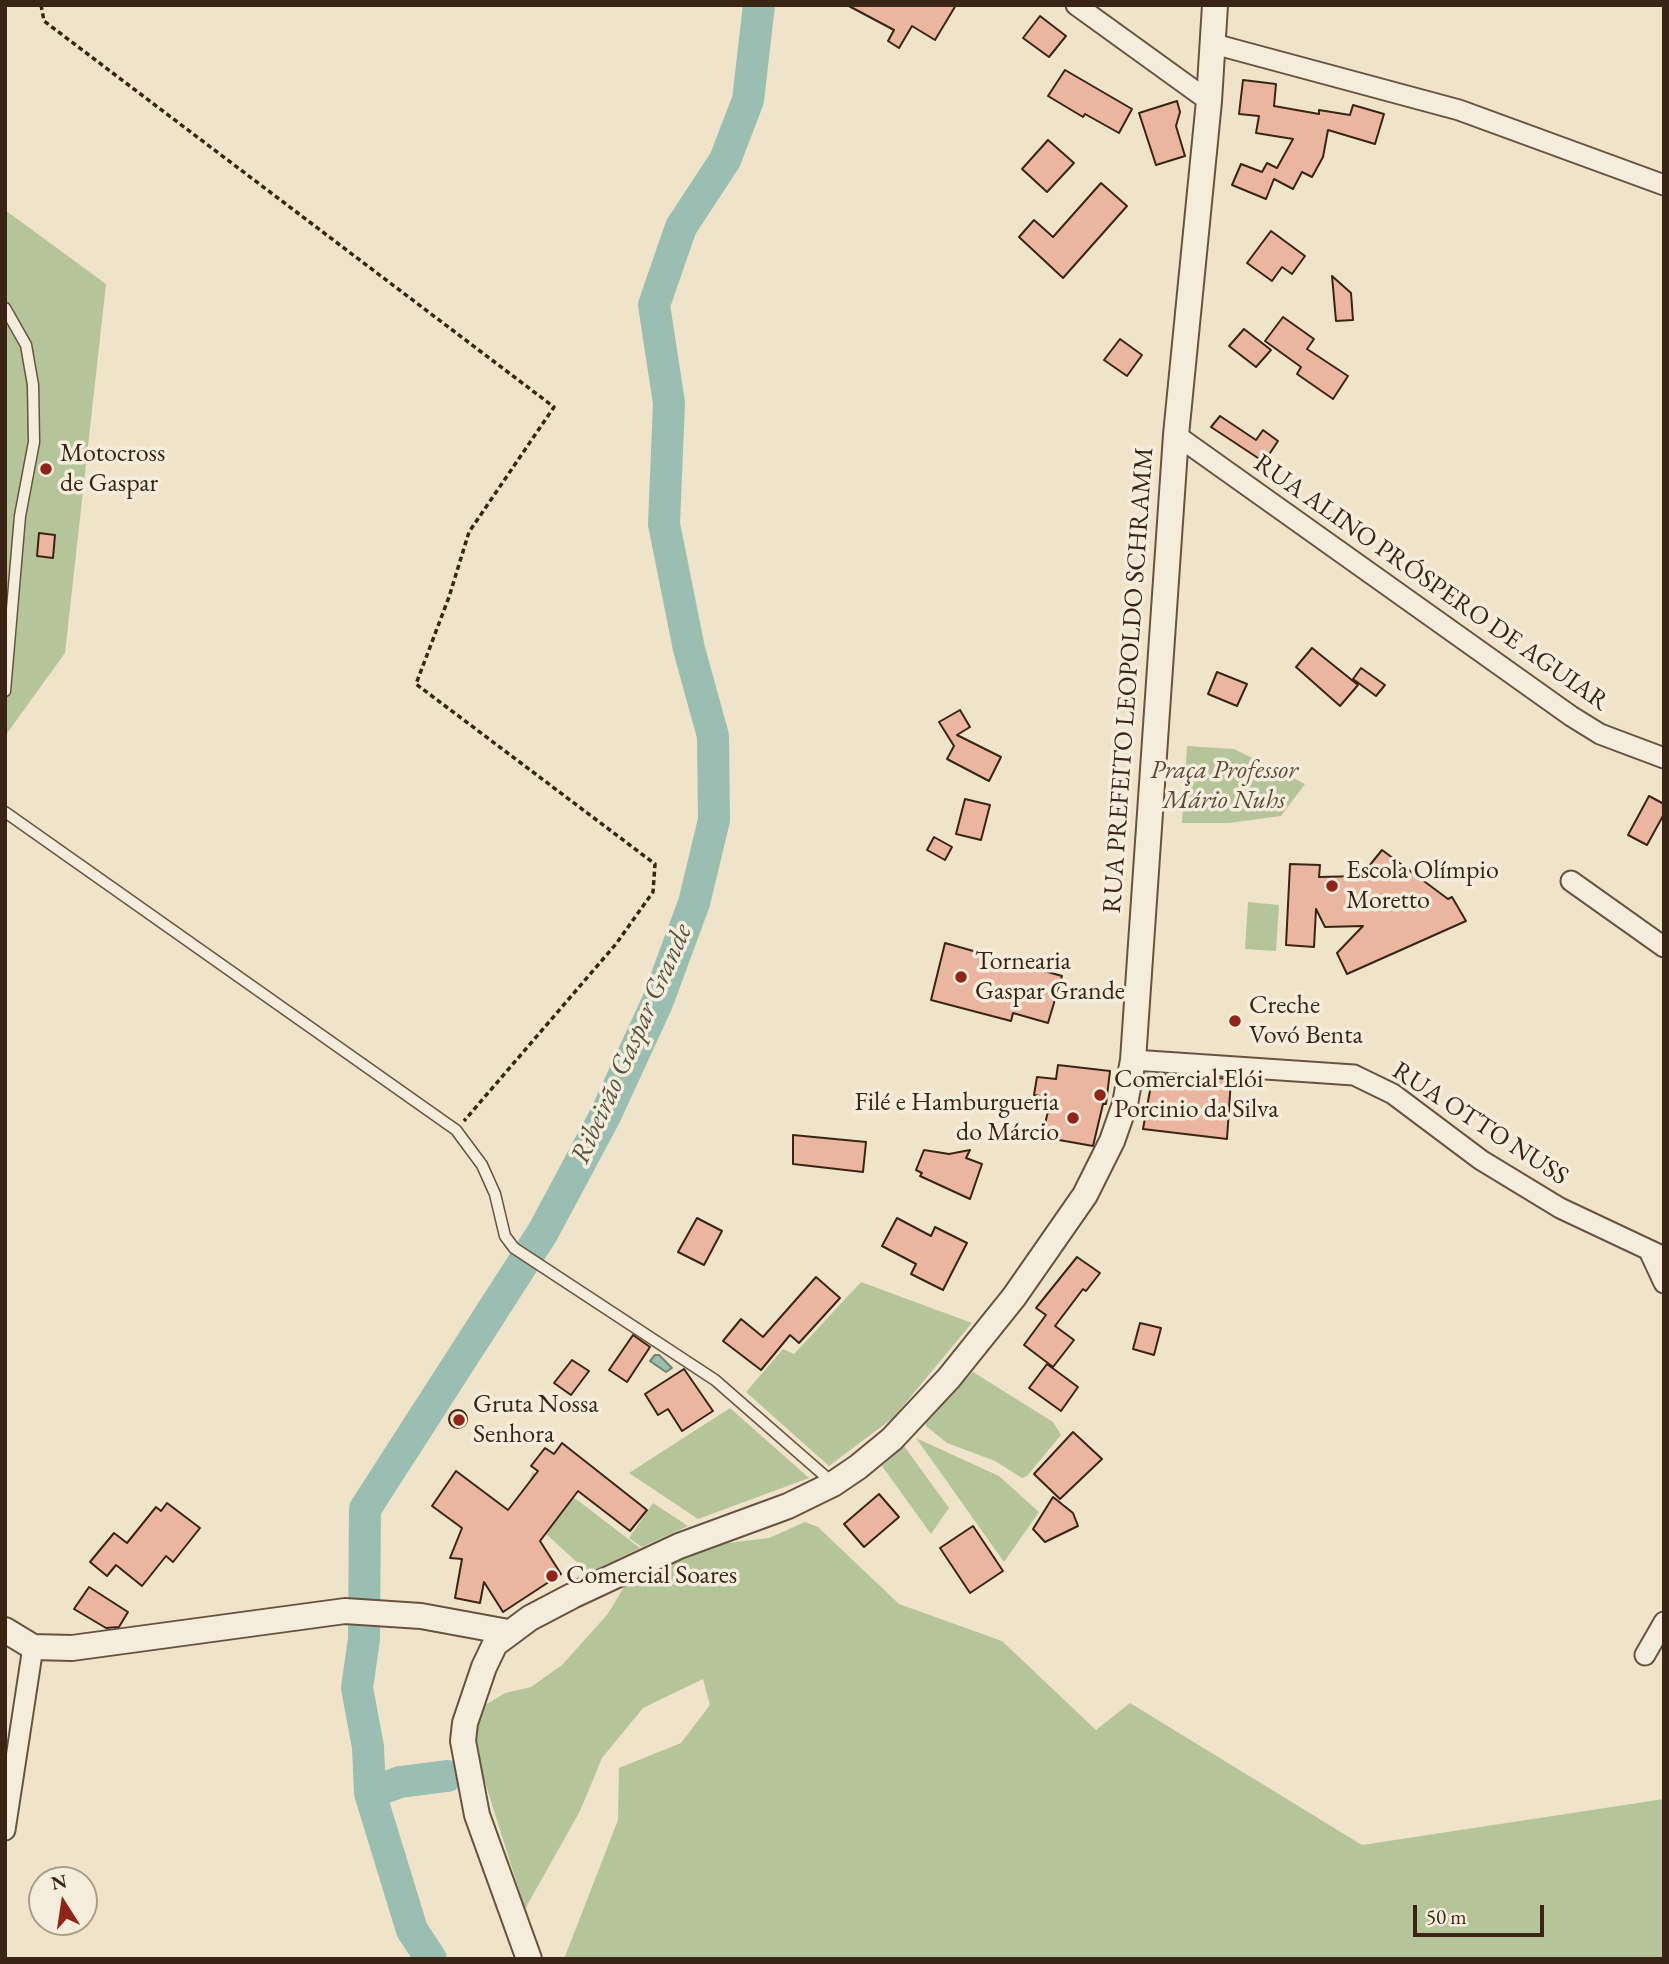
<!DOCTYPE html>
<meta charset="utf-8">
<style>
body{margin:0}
#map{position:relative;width:1669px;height:1964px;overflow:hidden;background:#efe4c9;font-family:"EB Garamond",serif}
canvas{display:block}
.frame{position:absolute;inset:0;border:7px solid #3a2413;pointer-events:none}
.north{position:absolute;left:28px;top:1866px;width:70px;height:70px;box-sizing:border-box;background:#f5eddc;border:2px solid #aa9d8c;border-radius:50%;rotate:348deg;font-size:19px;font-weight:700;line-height:28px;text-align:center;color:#3a2413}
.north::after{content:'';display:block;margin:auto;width:24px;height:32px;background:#8f2418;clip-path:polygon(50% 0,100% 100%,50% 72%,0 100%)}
.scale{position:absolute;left:1413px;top:1905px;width:131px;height:32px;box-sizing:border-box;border:4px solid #3a2413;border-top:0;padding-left:9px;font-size:21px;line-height:24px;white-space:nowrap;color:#3a2413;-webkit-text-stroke:5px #f5eddc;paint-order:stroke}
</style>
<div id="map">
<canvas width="1669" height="1964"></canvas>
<div class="frame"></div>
<div class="north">N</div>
<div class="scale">50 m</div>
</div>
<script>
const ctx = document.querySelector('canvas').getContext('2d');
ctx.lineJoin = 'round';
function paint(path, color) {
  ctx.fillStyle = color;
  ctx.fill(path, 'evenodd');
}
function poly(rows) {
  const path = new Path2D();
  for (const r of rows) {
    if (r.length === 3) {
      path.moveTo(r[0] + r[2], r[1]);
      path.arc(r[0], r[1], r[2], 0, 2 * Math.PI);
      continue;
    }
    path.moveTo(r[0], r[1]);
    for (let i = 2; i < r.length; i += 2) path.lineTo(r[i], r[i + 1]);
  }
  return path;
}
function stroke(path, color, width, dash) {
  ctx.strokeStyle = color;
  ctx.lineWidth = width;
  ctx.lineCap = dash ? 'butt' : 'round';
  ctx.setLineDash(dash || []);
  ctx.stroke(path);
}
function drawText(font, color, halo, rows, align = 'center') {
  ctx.font = font + ' "EB Garamond",serif';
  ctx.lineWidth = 7;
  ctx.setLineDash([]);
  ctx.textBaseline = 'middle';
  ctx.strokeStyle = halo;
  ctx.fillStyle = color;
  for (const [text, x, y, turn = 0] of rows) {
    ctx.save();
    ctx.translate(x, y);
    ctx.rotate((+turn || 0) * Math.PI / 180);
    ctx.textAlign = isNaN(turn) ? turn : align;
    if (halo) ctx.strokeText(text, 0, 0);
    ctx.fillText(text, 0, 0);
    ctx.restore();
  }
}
const green = poly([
 [5,210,106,284,65,653,5,736],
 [1187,746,1234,749,1305,784,1281,816,1229,823,1182,823],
 [1248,902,1279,905,1276,951,1245,949],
 [861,1282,972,1323,893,1418,829,1466,746,1392,783,1349,794,1354],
 [973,1372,1053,1422,1061,1435,1027,1476,1022,1478,995,1461,947,1443,926,1426,926,1421],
 [730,1408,809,1478,698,1519,629,1473],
 [916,1438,999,1476,1039,1512,1004,1562],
 [904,1446,949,1508,931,1534,882,1466],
 [533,1472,580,1502,640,1548,589,1573,546,1534,567,1505,542,1499,526,1487],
 [653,1503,688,1526,642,1547,629,1538],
 [805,1522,818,1527,899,1604,1002,1641,1096,1730,1130,1703,1362,1845,1664,1799,1664,1959,564,1959,618,1820,619,1768,681,1743,710,1705,703,1679,643,1708,602,1758,580,1811,525,1909,477,1757,477,1733,482,1707,505,1693,531,1687,562,1665,607,1615,629,1579,711,1545,769,1538]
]);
const water = poly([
 [655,1355,659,1355,672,1368,666,1372,650,1361,655,1355]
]);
const river = poly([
 [370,1793,400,1782,447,1776],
 [431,1959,412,1930,370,1793,368,1747,357,1688,364,1639,365,1509,543,1232,605,1116,657,1003,694,903,714,820,713,736,689,649,664,524,669,403,654,305,681,227,725,160,748,100,759,5]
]);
const building = poly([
 [847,5,956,5,935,40,912,26,899,48,888,41,894,30,847,5],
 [1040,16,1066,36,1049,57,1023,38,1040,16],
 [1065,70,1132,109,1119,133,1085,114,1083,117,1048,96,1065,70],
 [1243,80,1276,84,1274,106,1319,114,1319,110,1350,115,1353,105,1384,114,1375,144,1328,130,1323,157,1312,177,1302,172,1293,189,1274,179,1266,199,1232,185,1241,164,1262,172,1267,163,1277,168,1293,139,1256,133,1259,116,1239,114,1243,80],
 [1177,101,1180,112,1176,126,1185,156,1156,165,1139,113,1177,101],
 [1048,140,1074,163,1047,192,1022,169,1048,140],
 [1101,183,1127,206,1063,278,1019,237,1034,220,1053,237,1101,183],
 [1271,231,1305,256,1292,274,1282,267,1272,281,1247,263,1271,231],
 [1332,276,1351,293,1353,320,1336,321,1332,276],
 [1283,317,1314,339,1307,349,1348,376,1333,399,1297,374,1301,367,1265,341,1283,317],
 [1244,329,1271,350,1256,367,1229,346,1244,329],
 [1120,339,1142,355,1127,376,1104,360,1120,339],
 [1220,416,1256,440,1263,430,1278,441,1264,462,1211,427,1220,416],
 [39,533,55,535,53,558,37,556,39,533],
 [1312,648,1358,685,1340,706,1296,667,1312,648],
 [1361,668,1385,685,1376,696,1353,679,1361,668],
 [1217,672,1247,684,1237,706,1208,694,1217,672],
 [960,710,970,727,957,735,1001,757,989,781,947,759,954,746,939,722,960,710],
 [1649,796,1664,804,1664,814,1647,845,1628,835,1649,796],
 [965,799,990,805,981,840,956,834,965,799],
 [934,837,952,847,945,860,927,850,934,837],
 [1382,850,1448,899,1452,897,1466,921,1347,974,1337,953,1363,926,1325,927,1316,909,1314,947,1286,945,1290,864,1320,865,1319,877,1361,876,1382,850],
 [945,943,1062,976,1048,1023,1013,1013,1011,1021,931,1000,945,943],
 [1058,1065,1110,1071,1106,1104,1103,1104,1093,1146,1042,1137,1049,1107,1039,1105,1040,1096,1034,1095,1037,1077,1056,1079,1058,1065],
 [1153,1074,1231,1079,1227,1139,1143,1129,1153,1074],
 [793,1135,866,1142,863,1172,793,1164,793,1135],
 [924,1150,949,1154,970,1150,966,1158,982,1164,970,1199,920,1176,922,1173,916,1170,924,1150],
 [697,1218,722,1231,704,1265,678,1252,697,1218],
 [897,1218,931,1236,935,1227,967,1243,943,1290,911,1274,916,1264,882,1246,897,1218],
 [1077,1257,1100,1273,1086,1291,1083,1289,1055,1326,1074,1340,1053,1367,1024,1345,1046,1315,1036,1308,1077,1257],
 [816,1277,840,1298,799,1343,790,1335,761,1370,723,1341,741,1319,763,1337,816,1277],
 [1140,1323,1161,1328,1154,1355,1133,1349,1140,1323],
 [633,1335,650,1347,627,1382,609,1370,633,1335],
 [572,1360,589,1371,571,1395,554,1383,572,1360],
 [1047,1364,1078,1387,1061,1411,1029,1388,1047,1364],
 [684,1369,713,1411,682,1431,668,1409,658,1415,645,1394,684,1369],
 [458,1419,9],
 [1073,1432,1102,1459,1060,1499,1034,1474,1073,1432],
 [562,1443,647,1510,630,1531,578,1491,540,1541,561,1574,503,1612,484,1582,480,1603,455,1598,462,1559,450,1558,462,1528,432,1506,456,1471,508,1510,538,1471,531,1466,545,1448,554,1454,562,1443],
 [879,1494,899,1517,864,1547,844,1524,879,1494],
 [1053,1497,1073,1513,1078,1526,1045,1542,1033,1529,1053,1497],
 [167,1503,200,1528,173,1562,166,1556,142,1586,116,1565,107,1576,90,1562,114,1533,127,1543,156,1507,161,1511,167,1503],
 [973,1526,1003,1571,970,1593,940,1548,973,1526],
 [89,1587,128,1612,119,1627,106,1628,74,1609,89,1587]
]);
const path = poly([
 [41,5,44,21,554,407,469,532,449,597,416,684,655,864,653,892,616,944,464,1121]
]);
const service = poly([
 [5,308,26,345,33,385,34,442,20,516,5,691],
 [5,812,456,1130,482,1165,495,1194,505,1236,514,1248,715,1380,833,1483]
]);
const minor = poly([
 [1076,5,1209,101],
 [1214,44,1459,110,1664,185],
 [1176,435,1571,716,1600,734,1664,758],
 [1571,881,1664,947],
 [1133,1060,1354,1075,1393,1094,1481,1160,1560,1208,1664,1257],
 [1650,1253,1664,1283],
 [1645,1655,1664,1622],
 [5,1830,33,1647]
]);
const tertiary = poly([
 [5,1630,33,1647,72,1648,345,1611,421,1616,508,1632],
 [529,1959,477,1815,463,1741,465,1723,484,1667,495,1644,530,1618,572,1596,679,1546,788,1506,833,1484,858,1467,892,1439,949,1378,1014,1297,1085,1195,1112,1141,1125,1104,1133,1060,1176,435,1209,101,1215,5]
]);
const markers = [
 [46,469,7,"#8f2418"],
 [1332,886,7,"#8f2418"],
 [961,977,7,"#8f2418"],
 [1235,1021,7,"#8f2418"],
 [1100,1095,7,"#8f2418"],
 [1073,1118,7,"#8f2418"],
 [459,1420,7,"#8f2418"],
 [552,1576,7,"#8f2418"]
];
const poiNames = [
 ["Motocross",60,454],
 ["de Gaspar",60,484],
 ["Escola Olímpio",1346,871],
 ["Moretto",1346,901],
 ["Tornearia",975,962],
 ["Gaspar Grande",975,992],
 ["Creche",1249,1006],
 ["Vovó Benta",1249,1036],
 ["Comercial Elói",1114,1080],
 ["Porcinio da Silva",1114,1110],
 ["Filé e Hamburgueria",1059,1103,"right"],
 ["do Márcio",1059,1133,"right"],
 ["Gruta Nossa",473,1405],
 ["Senhora",473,1435],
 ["Comercial Soares",566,1576]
];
const streetNames = [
 ["RUA ALINO PRÓSPERO DE AGUIAR",1431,583,35],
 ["RUA PREFEITO LEOPOLDO SCHRAMM",1129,680,-86],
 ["RUA OTTO NUSS",1480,1124,33]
];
const parkNames = [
 ["Praça Professor",1224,771],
 ["Mário Nuhs",1224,801]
];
const waterNames = [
 ["Ribeirão Gaspar Grande",632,1044,-66]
];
paint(green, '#b6c599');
paint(water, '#9abfb2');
stroke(water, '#748172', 2);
stroke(river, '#9abfb2', 32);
paint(building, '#eab69f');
stroke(building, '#3a2413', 2);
stroke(service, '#675440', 13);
stroke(minor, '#675440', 23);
stroke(tertiary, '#675440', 28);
stroke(path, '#3a2413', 3.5, [5, 3.5]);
stroke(service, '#f5eddc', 10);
stroke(minor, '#f5eddc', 19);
stroke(tertiary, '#f5eddc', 24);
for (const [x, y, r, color] of markers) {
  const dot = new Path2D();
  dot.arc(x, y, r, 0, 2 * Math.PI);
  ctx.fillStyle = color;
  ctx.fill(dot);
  stroke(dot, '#f5eddc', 2.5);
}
drawText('26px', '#3a2413', '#f5eddc', poiNames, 'left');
drawText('26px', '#3a2413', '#f5eddc', streetNames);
drawText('italic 26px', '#594c34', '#f5eddc', parkNames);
drawText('italic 28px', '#575243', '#f5eddc', waterNames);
</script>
